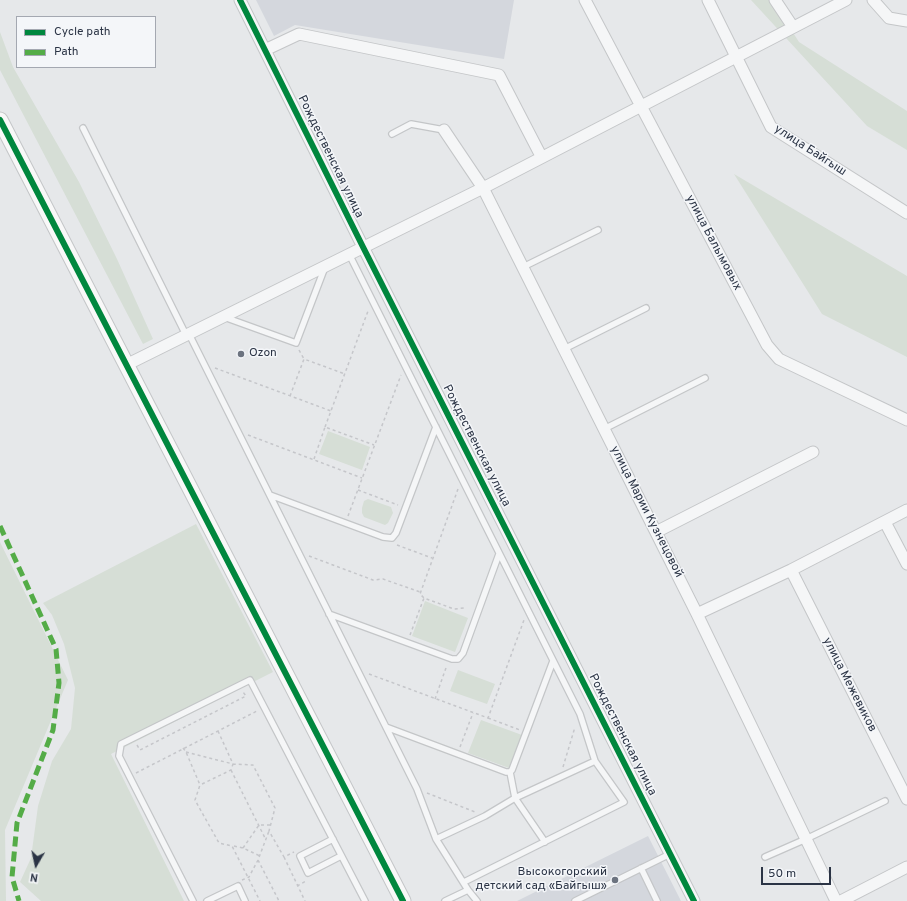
<!DOCTYPE html>
<meta charset="utf-8">
<style>
body{margin:0}
#map{position:relative;width:907px;height:901px;overflow:hidden;background:#e6e8ea;font-family:Overpass,sans-serif}
canvas{display:block}
.legend{position:absolute;left:16px;top:16px;width:140px;height:52px;box-sizing:border-box;background:#f4f6f9;border:1px solid #a4a8b1;margin:0;padding:5px 7px;list-style:none;font-size:12px;color:#2b3445}
.legend li{display:flex;align-items:center;gap:8px;height:20px}
.legend b{width:20px;border:1px solid #a4a8b1}
.north{position:absolute;left:16px;top:845px;width:40px;height:40px;-webkit-text-stroke:3px #f4f6f9;paint-order:stroke;rotate:189deg;font-size:11px;font-weight:700;line-height:16px;text-align:center;color:#2b3445}
.north::after{content:'';display:block;margin:auto;width:14px;height:18px;background:#2b3445;clip-path:polygon(50% 0,100% 100%,50% 72%,0 100%)}
.scale{position:absolute;left:761px;top:867px;width:70px;height:18px;box-sizing:border-box;border:2px solid #2b3445;border-top:0;padding-left:5px;font-size:12px;line-height:14px;white-space:nowrap;color:#2b3445;-webkit-text-stroke:3px #f4f6f9;paint-order:stroke}
</style>
<div id="map">
<canvas width="907" height="901"></canvas>
<ul class="legend">
<li><b style="height:5px;background:#00873e"></b>Cycle path</li>
<li><b style="height:5px;background:#54ac47"></b>Path</li>
</ul>
<div class="north">N</div>
<div class="scale">50 m</div>
</div>
<script>
const ctx = document.querySelector('canvas').getContext('2d');
ctx.lineJoin = 'round';
function paint(path, color) {
  ctx.fillStyle = color;
  ctx.fill(path, 'evenodd');
}
function poly(rows) {
  const path = new Path2D();
  for (const r of rows) {
    path.moveTo(r[0], r[1]);
    for (let i = 2; i < r.length; i += 2) path.lineTo(r[i], r[i + 1]);
  }
  return path;
}
function stroke(path, color, width, dash) {
  ctx.strokeStyle = color;
  ctx.lineWidth = width;
  ctx.lineCap = dash ? 'butt' : 'round';
  ctx.setLineDash(dash || []);
  ctx.stroke(path);
}
function drawText(font, color, halo, rows, align = 'center') {
  ctx.font = font + ' Overpass,sans-serif';
  ctx.lineWidth = 3;
  ctx.setLineDash([]);
  ctx.textBaseline = 'middle';
  ctx.strokeStyle = halo;
  ctx.fillStyle = color;
  for (const [text, x, y, turn = 0] of rows) {
    ctx.save();
    ctx.translate(x, y);
    ctx.rotate((+turn || 0) * Math.PI / 180);
    ctx.textAlign = isNaN(turn) ? turn : align;
    if (halo) ctx.strokeText(text, 0, 0);
    ctx.fillText(text, 0, 0);
    ctx.restore();
  }
}
const built = poly([
 [256,0,514,0,504,59,295,25,274,36],
 [648,836,681,901,517,901]
]);
const green = poly([
 [751,0,772,0,799,42,907,111,907,150,867,126],
 [0,32,13,67,79,182,117,259,153,339,143,344,0,70],
 [734,174,907,276,907,357,822,314],
 [328,431,370,447,362,470,319,454],
 [368,499,391,507,393,513,388,523,385,525,364,517,362,513,362,508,364,501],
 [196,524,273,672,111,754,184,901,41,901,20,882,31,858,38,806,52,761,71,729,75,688,64,644,52,615,43,603],
 [0,542,68,680,5,830,6,901,0,901],
 [425,601,468,618,455,652,412,636],
 [458,670,495,684,487,704,450,691],
 [481,720,522,735,509,768,468,753]
]);
const path = poly([
 [299,350,304,359],
 [215,368,331,411],
 [290,396,304,359,345,374],
 [325,427,368,311],
 [248,435,362,478],
 [314,459,325,427,374,445],
 [458,489,420,594,424,598,454,609,464,608],
 [358,490,398,505],
 [348,516,401,375],
 [397,545,432,558],
 [309,556,373,580,383,579,420,592],
 [410,635,424,598],
 [369,674,488,718,524,620],
 [435,699,447,665],
 [488,718,520,730],
 [218,731,233,764,253,765,275,808,269,831,284,857,294,852],
 [137,745,140,750,246,696,243,692],
 [460,747,473,713],
 [183,748,186,752,200,785,195,800,219,843,232,846,260,901],
 [186,752,233,764,231,770,200,785],
 [563,767,575,727],
 [231,770,266,840],
 [136,773,257,711],
 [427,793,475,812],
 [234,846,243,848,260,856],
 [243,848,259,825,271,825],
 [284,857,305,901],
 [258,860,279,901],
 [242,880,249,877,258,860,269,831],
 [297,886,306,881]
]);
const lane = poly([
 [83,128,186,335],
 [392,134,411,124,444,130],
 [349,254,580,714,595,761,624,802,464,882],
 [523,267,598,230],
 [224,317,296,343,325,267],
 [189,334,417,789,436,839,468,890,477,901],
 [564,349,646,308],
 [604,429,705,378],
 [270,495,383,537,392,538,396,533,436,427],
 [329,614,452,659,458,659,463,653,499,554],
 [386,727,506,772,510,772,512,770,553,661],
 [510,772,515,798,545,842],
 [333,839,300,856,308,873,341,856],
 [436,839,485,816,515,798,595,761],
 [765,857,806,839,885,801],
 [641,868,657,901],
 [193,901,119,756,121,744,250,680,365,901],
 [207,901,238,886,245,901],
 [445,901,468,890],
 [575,901,670,854]
]);
const street = poly([
 [240,0,363,247,694,901],
 [585,0,767,345,779,359,907,420],
 [708,0,771,127,907,213],
 [775,0,793,27],
 [873,0,889,18,907,21],
 [265,50,299,34,499,75,541,156],
 [444,130,483,188,697,614,836,901],
 [126,365,483,188,846,0],
 [885,522,907,564],
 [656,532,813,452],
 [791,570,907,799],
 [697,614,791,570,907,510],
 [841,901,907,867]
]);
const secondary = poly([
 [0,120,403,901]
]);
const quiet = poly([
 [0,526,56,649,59,683,53,730,17,823,12,877,19,901]
]);
const cycleway = poly([
 [240,0,363,247,694,901],
 [0,120,403,901]
]);
const markers = [
 [241,354,4,"#6c737f"],
 [615,880,4,"#6c737f"]
];
const streetNames = [
 ["улица Байгыш",810,151,33],
 ["Рождественская улица",330,157,64],
 ["улица Балымовых",713,243,62],
 ["Рождественская улица",476,446,63],
 ["улица Марии Кузнецовой",646,512,63],
 ["улица Межевиков",849,685,63],
 ["Рождественская улица",622,735,63]
];
const poiNames = [
 ["Ozon",249,354],
 ["Высокогорский",607,873,"right"],
 ["детский сад «Байгыш»",607,887,"right"]
];
paint(built, '#d4d7dd');
paint(green, '#d6ded6');
stroke(lane, '#c4c6c8', 8);
stroke(street, '#c4c6c8', 13);
stroke(secondary, '#c4c6c8', 17);
stroke(path, '#c5c6ca', 1.5, [3, 3]);
stroke(lane, '#f5f6f7', 5.5);
stroke(street, '#f5f6f7', 11);
stroke(secondary, '#f8f8f8', 15);
stroke(quiet, '#54ac47', 5, [10, 5]);
stroke(cycleway, '#00873e', 6);
for (const [x, y, r, color] of markers) {
  const dot = new Path2D();
  dot.arc(x, y, r, 0, 2 * Math.PI);
  ctx.fillStyle = color;
  ctx.fill(dot);
  stroke(dot, '#f4f6f9', 1.5);
}
drawText('12px', '#2b3445', '#f4f6f9', streetNames);
drawText('12px', '#2b3445', '#f4f6f9', poiNames, 'left');
</script>
